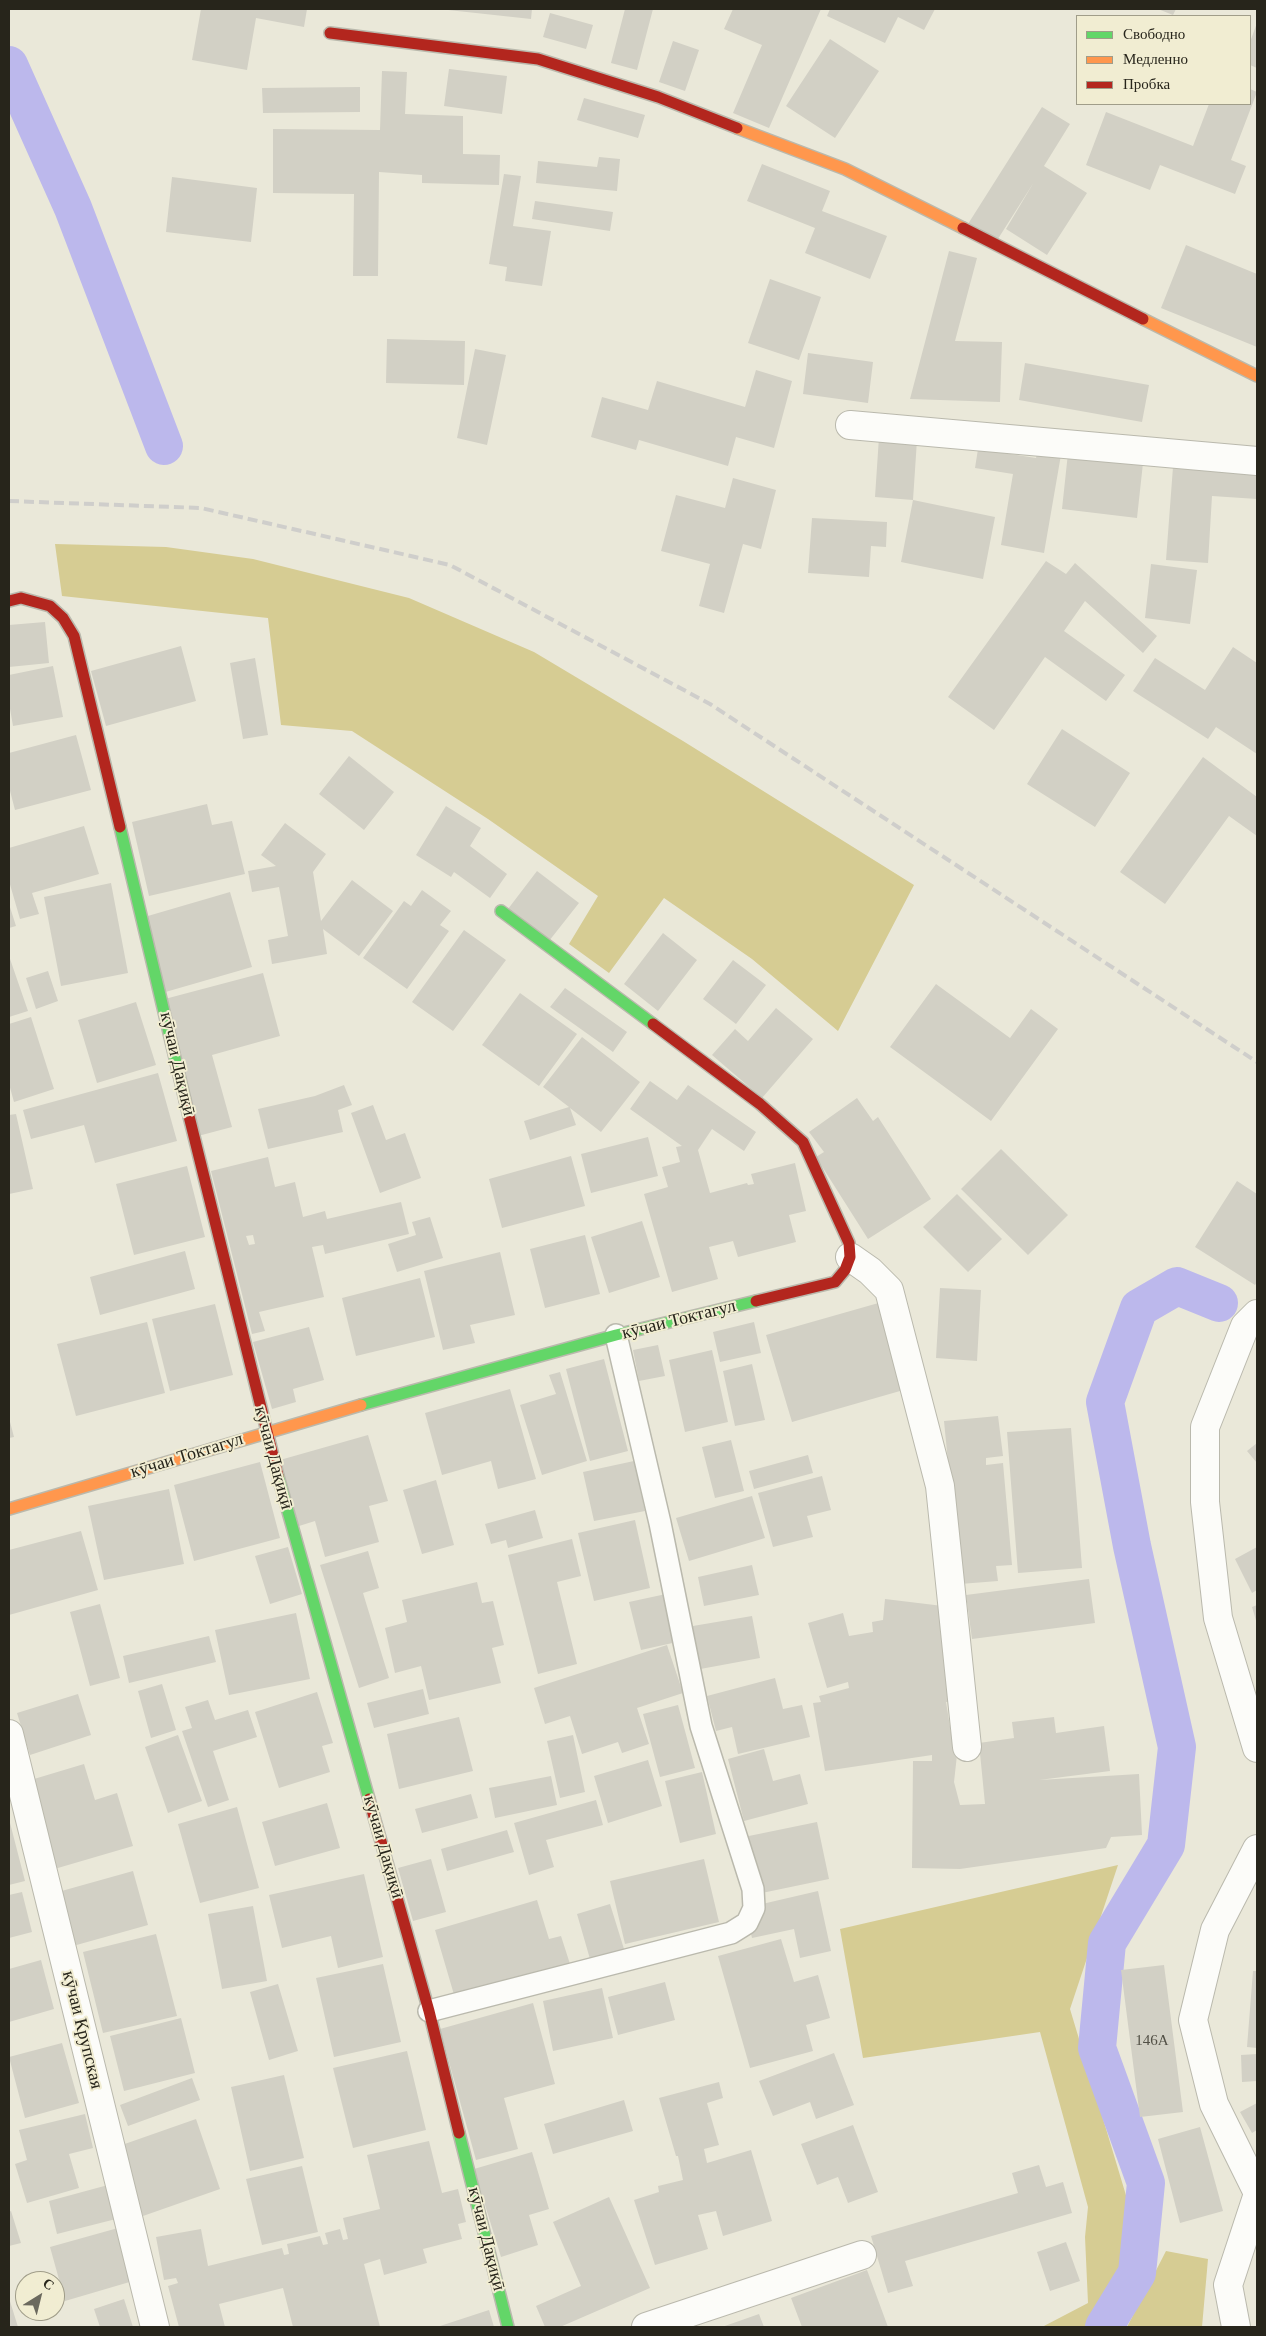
<!DOCTYPE html>
<meta charset="utf-8">
<style>
body{margin:0}
#map{position:relative;width:1266px;height:2336px;overflow:hidden;background:#eae8d9;font-family:"Times New Roman",serif}
canvas{display:block}
.frame{position:absolute;inset:0;border:10px solid #27251b;pointer-events:none}
.legend{position:absolute;left:1076px;top:15px;width:175px;height:90px;box-sizing:border-box;background:#f1edd2;border:1px solid #a09d89;margin:0;padding:6px 9px;list-style:none;font-size:15px;color:#27251b}
.legend li{display:flex;align-items:center;gap:10px;height:25px}
.legend b{width:25px;border:1px solid #a09d89}
.north{position:absolute;left:15px;top:2271px;width:50px;height:50px;box-sizing:border-box;background:#f1edd2;border:1px solid #a09d89;border-radius:50%;rotate:36deg;font-size:14px;font-weight:700;line-height:20px;text-align:center;color:#27251b}
.north::after{content:'';display:block;margin:auto;width:18px;height:22px;background:#6b695e;clip-path:polygon(50% 0,100% 100%,50% 72%,0 100%)}
</style>
<div id="map">
<canvas width="1266" height="2336"></canvas>
<div class="frame"></div>
<ul class="legend">
<li><b style="height:6px;background:#63d668"></b>Свободно</li>
<li><b style="height:6px;background:#ff974d"></b>Медленно</li>
<li><b style="height:6px;background:#b3261e"></b>Пробка</li>
</ul>
<div class="north">С</div>
</div>
<script>
const ctx = document.querySelector('canvas').getContext('2d');
ctx.lineJoin = 'round';
function paint(path, color) {
  ctx.fillStyle = color;
  ctx.fill(path, 'evenodd');
}
function poly(rows) {
  const path = new Path2D();
  for (const r of rows) {
    path.moveTo(r[0], r[1]);
    for (let i = 2; i < r.length; i += 2) path.lineTo(r[i], r[i + 1]);
  }
  return path;
}
function stroke(path, color, width, dash) {
  ctx.strokeStyle = color;
  ctx.lineWidth = width;
  ctx.lineCap = dash ? 'butt' : 'round';
  ctx.setLineDash(dash || []);
  ctx.stroke(path);
}
function drawText(font, color, halo, rows, align = 'center') {
  ctx.font = font + ' "Times New Roman",serif';
  ctx.lineWidth = 4;
  ctx.setLineDash([]);
  ctx.textBaseline = 'middle';
  ctx.strokeStyle = halo;
  ctx.fillStyle = color;
  for (const [text, x, y, turn = 0] of rows) {
    ctx.save();
    ctx.translate(x, y);
    ctx.rotate((+turn || 0) * Math.PI / 180);
    ctx.textAlign = isNaN(turn) ? turn : align;
    if (halo) ctx.strokeText(text, 0, 0);
    ctx.fillText(text, 0, 0);
    ctx.restore();
  }
}
const forest = poly([
 [55,544,166,547,253,559,409,598,534,652,683,741,914,885,838,1031,752,959,664,898,609,973,569,944,598,896,488,819,352,731,281,725,268,618,62,596],
 [1118,1865,1070,2009,1128,2202,1122,2268,1093,2327,1042,2327,1088,2303,1085,2237,1088,2207,1040,2032,863,2058,840,1929],
 [1166,2251,1208,2259,1202,2327,1127,2327]
]);
const canal = poly([
 [9,65,73,208,164,446],
 [1104,2327,1137,2273,1146,2183,1097,2048,1107,1943,1166,1845,1177,1747,1132,1546,1105,1402,1139,1308,1177,1286,1219,1303]
]);
const building = poly([
 [201,9,307,9,304,27,256,18,247,70,192,60],
 [439,9,532,9,531,19],
 [625,9,653,9,637,70,611,63],
 [733,9,821,9,769,128,733,113,762,45,724,29],
 [830,9,935,9,924,30,898,17,885,43,827,16],
 [1158,9,1176,9,1173,15],
 [550,13,593,25,586,49,543,37],
 [1257,23,1257,68,1250,65,1250,42],
 [830,39,879,71,835,138,786,106],
 [673,41,699,50,685,91,659,82],
 [449,69,507,76,502,114,444,106],
 [382,71,407,72,405,114,463,116,463,154,500,155,499,185,422,183,422,175,379,172,378,276,353,276,354,194,273,193,273,129,380,130],
 [360,87,360,112,263,113,262,88],
 [1250,89,1257,92,1231,160,1246,166,1235,194,1160,165,1150,190,1086,165,1106,112,1193,146,1209,104,1250,104],
 [584,98,645,115,638,138,577,120],
 [1042,107,1070,124,1044,166,1087,193,1047,255,1006,229,1034,182,996,242,968,224],
 [599,157,620,159,617,191,536,183,538,161,597,167],
 [762,164,830,191,822,211,887,236,870,279,805,253,815,228,747,201],
 [504,174,521,176,513,226,551,231,542,286,505,281,507,267,489,264],
 [172,177,257,188,251,242,166,232],
 [535,201,613,212,610,231,532,219],
 [1186,245,1257,274,1257,347,1161,308],
 [949,251,977,258,955,341,1002,342,1000,402,910,399],
 [770,279,821,297,799,360,748,343],
 [387,339,465,341,464,385,386,383],
 [475,349,506,355,487,445,457,438],
 [808,353,873,362,868,403,803,394],
 [1025,363,1149,385,1142,422,1019,400],
 [756,370,792,381,774,448,736,437,728,466,639,440,636,450,591,437,602,397,648,410,657,381,745,407],
 [879,437,917,440,913,500,875,497],
 [1039,445,1062,449,1044,553,1001,545,1013,474,975,468,978,449,1036,458],
 [1068,453,1143,463,1137,518,1062,509],
 [1173,467,1257,473,1257,499,1212,496,1208,563,1166,560],
 [733,478,776,490,761,549,743,544,724,613,699,606,710,564,661,551,676,495,725,508],
 [913,500,995,517,983,579,901,562],
 [812,518,887,522,886,547,871,546,869,577,808,573],
 [1046,561,1066,574,1075,563,1157,636,1143,653,1085,601,1064,631,1125,675,1106,701,1045,657,994,730,948,697],
 [1151,564,1197,570,1190,624,1145,618],
 [45,622,49,663,9,667,9,625],
 [181,646,196,701,106,726,91,671],
 [1233,647,1257,663,1257,754,1216,727,1208,739,1133,691,1155,658,1205,690],
 [255,658,268,735,243,739,230,663],
 [53,666,63,717,13,726,9,703,9,675],
 [1062,729,1130,773,1095,827,1027,784],
 [76,735,91,790,15,810,9,787,9,753],
 [349,756,394,792,364,830,319,794],
 [1203,757,1257,797,1257,836,1229,816,1165,904,1120,872],
 [207,804,212,825,232,821,245,874,149,896,132,822],
 [446,806,481,828,470,846,507,874,490,898,454,872,451,877,416,855],
 [285,823,326,854,313,872,321,921,352,880,393,911,359,956,323,929,327,954,272,964,268,940,288,936,279,887,252,892,248,871,276,866,261,855],
 [84,826,99,874,32,893,39,914,20,919,9,881,9,848],
 [537,871,579,903,549,941,508,909],
 [111,883,128,973,61,986,44,897],
 [422,890,451,911,440,925,449,931,407,989,363,958,404,901,411,906],
 [230,892,252,967,162,993,141,918],
 [9,904,16,926,9,928],
 [464,930,506,960,453,1031,412,1002],
 [663,933,697,960,658,1011,624,984],
 [9,956,28,1011,9,1017],
 [733,960,766,985,736,1024,703,999],
 [48,971,58,1001,36,1009,26,978],
 [263,973,280,1036,212,1055,232,1127,198,1136,161,1000],
 [936,984,1010,1038,1031,1009,1058,1029,991,1121,890,1047],
 [565,988,627,1032,613,1052,550,1007],
 [520,993,577,1034,539,1086,482,1045],
 [136,1002,156,1065,97,1083,78,1020],
 [776,1008,813,1039,762,1098,712,1055,735,1029,748,1041],
 [31,1017,54,1089,14,1102,9,1084,9,1024],
 [582,1037,640,1082,601,1132,570,1108,576,1125,530,1140,524,1121,569,1107,543,1087],
 [158,1073,177,1141,95,1163,84,1125,31,1139,23,1110],
 [650,1081,677,1100,688,1085,756,1132,744,1151,712,1129,698,1150,710,1193,747,1183,748,1185,754,1184,751,1174,795,1163,806,1211,789,1215,796,1242,738,1257,733,1241,709,1247,718,1279,672,1292,644,1194,668,1187,662,1167,680,1162,676,1147,682,1146,630,1109],
 [344,1085,352,1105,338,1110,343,1132,268,1149,258,1109,315,1096],
 [857,1098,873,1121,878,1117,931,1199,868,1239,816,1157,824,1152,809,1132],
 [373,1105,386,1140,405,1133,421,1178,380,1193,351,1113],
 [16,1114,33,1189,9,1194,9,1115],
 [648,1137,658,1176,591,1193,581,1154],
 [1001,1149,1068,1215,1028,1255,961,1189],
 [571,1156,585,1206,502,1228,489,1179],
 [268,1157,275,1187,295,1182,303,1217,325,1211,327,1219,401,1202,409,1234,325,1254,323,1245,312,1247,324,1297,259,1312,265,1331,252,1334,211,1171],
 [253,1235,255,1244,249,1245,246,1236],
 [187,1166,205,1237,134,1255,116,1184],
 [1237,1181,1257,1194,1257,1282,1255,1285,1195,1247],
 [957,1194,1002,1239,968,1272,923,1227],
 [430,1217,443,1258,397,1272,388,1244,416,1235,412,1222],
 [642,1221,660,1277,609,1293,591,1237],
 [585,1235,600,1294,545,1308,530,1249],
 [185,1251,195,1289,100,1315,90,1277],
 [500,1252,515,1315,470,1325,475,1343,443,1350,424,1271],
 [420,1278,435,1337,356,1356,342,1298],
 [940,1288,981,1290,977,1361,936,1358],
 [882,1302,907,1389,792,1422,766,1335],
 [215,1304,233,1375,170,1391,152,1319],
 [147,1322,165,1393,76,1416,57,1344],
 [754,1322,761,1353,720,1362,713,1332],
 [309,1327,324,1380,293,1389,296,1402,272,1409,253,1342],
 [658,1345,665,1376,639,1381,633,1350],
 [712,1350,728,1422,685,1432,669,1360],
 [604,1359,628,1451,590,1461,566,1369],
 [752,1364,765,1420,735,1426,723,1371],
 [560,1372,587,1461,542,1475,520,1405,556,1394,549,1375],
 [510,1389,536,1479,498,1489,491,1461,442,1475,425,1413],
 [998,1416,1003,1456,986,1458,986,1465,1003,1463,1012,1565,996,1566,998,1581,960,1584,944,1421],
 [9,1418,14,1437,9,1438],
 [1071,1428,1082,1568,1018,1573,1007,1432],
 [368,1435,388,1501,369,1506,379,1542,325,1557,315,1521,299,1526,280,1460],
 [731,1440,744,1491,715,1498,702,1447],
 [1257,1443,1257,1463,1247,1451],
 [808,1455,813,1473,754,1489,749,1471],
 [634,1461,645,1511,594,1521,583,1472],
 [260,1462,280,1538,194,1561,174,1485],
 [822,1476,831,1510,807,1516,813,1537,773,1547,758,1493],
 [436,1480,454,1545,422,1554,403,1490],
 [169,1489,184,1564,104,1580,88,1506],
 [752,1496,765,1538,689,1561,676,1518],
 [535,1510,543,1538,508,1548,506,1540,491,1544,485,1524],
 [635,1520,650,1588,594,1601,578,1533],
 [81,1531,98,1590,9,1615,9,1550],
 [572,1539,581,1576,557,1582,577,1664,538,1674,508,1555],
 [288,1547,302,1594,270,1604,255,1556],
 [1257,1547,1257,1590,1252,1593,1235,1559],
 [368,1551,379,1588,363,1593,389,1678,359,1688,320,1565],
 [752,1565,759,1595,704,1606,698,1577],
 [1089,1579,1095,1623,972,1639,966,1595],
 [477,1582,482,1603,493,1601,504,1645,492,1648,501,1683,429,1700,421,1666,395,1673,385,1628,407,1622,402,1600],
 [666,1594,677,1642,641,1650,629,1602],
 [885,1599,951,1607,957,1701,946,1702,953,1745,958,1746,954,1782,960,1805,985,1804,979,1743,1014,1738,1012,1722,1054,1717,1056,1733,1104,1726,1110,1771,1039,1780,1139,1774,1142,1835,1111,1837,1106,1848,960,1869,912,1868,913,1761,932,1761,932,1755,825,1771,813,1703,821,1702,819,1696,849,1688,848,1682,827,1688,808,1623,843,1613,849,1636,873,1632,872,1622,883,1620],
 [100,1604,120,1678,90,1686,70,1612],
 [1257,1605,1257,1624,1252,1607],
 [296,1613,310,1679,229,1695,215,1630],
 [752,1616,760,1658,695,1670,687,1627],
 [209,1636,216,1662,129,1683,123,1656],
 [667,1645,683,1693,637,1708,649,1744,622,1753,618,1742,582,1754,570,1716,545,1724,534,1688],
 [775,1678,783,1709,802,1705,810,1737,738,1754,732,1727,716,1731,707,1696],
 [162,1684,176,1730,151,1738,138,1691],
 [423,1689,429,1714,374,1728,367,1703],
 [317,1692,333,1743,322,1746,330,1772,279,1788,255,1712],
 [78,1694,91,1735,30,1755,17,1713],
 [208,1700,215,1720,248,1710,257,1737,213,1751,229,1800,208,1807,182,1731,192,1728,185,1707],
 [678,1705,695,1768,660,1777,643,1714],
 [459,1717,473,1771,399,1789,387,1734],
 [178,1735,202,1801,168,1813,145,1747],
 [573,1735,585,1792,560,1798,547,1741],
 [764,1749,773,1781,800,1774,808,1804,744,1821,728,1759],
 [648,1760,662,1806,608,1823,594,1776],
 [84,1764,95,1800,117,1793,133,1846,51,1870,24,1782],
 [702,1772,716,1834,680,1843,665,1781],
 [551,1776,557,1805,495,1818,489,1788],
 [471,1794,478,1818,422,1833,415,1809],
 [596,1800,603,1825,546,1840,554,1867,529,1875,514,1823],
 [327,1803,340,1848,275,1866,262,1822],
 [237,1807,259,1888,200,1903,178,1824],
 [9,1819,25,1881,9,1885],
 [817,1822,829,1879,757,1894,744,1837],
 [507,1830,514,1852,447,1871,441,1849],
 [431,1859,446,1912,413,1921,398,1868],
 [704,1859,719,1922,625,1944,610,1881],
 [133,1871,148,1925,73,1946,58,1892],
 [364,1874,383,1957,338,1968,331,1936,282,1948,269,1895],
 [818,1891,831,1951,800,1958,794,1929,752,1938,745,1908],
 [22,1892,32,1932,9,1938,9,1895],
 [537,1900,549,1939,561,1936,570,1964,455,1998,435,1930],
 [610,1904,624,1949,590,1959,577,1914],
 [253,1906,267,1981,222,1989,208,1914],
 [156,1934,177,2016,103,2033,83,1952],
 [781,1939,794,1982,818,1975,830,2018,806,2025,813,2051,750,2068,718,1956],
 [41,1960,54,2009,9,2022,9,1969],
 [383,1964,401,2042,334,2057,316,1978],
 [1164,1965,1183,2112,1140,2117,1121,1970],
 [1253,1971,1257,1971,1257,2048,1247,2047],
 [665,1982,675,2020,618,2035,608,1997],
 [278,1984,298,2051,269,2060,250,1992],
 [602,1988,613,2038,553,2051,543,2001],
 [533,2003,555,2084,504,2098,518,2149,476,2160,440,2029],
 [181,2018,195,2073,124,2091,110,2036],
 [62,2043,79,2103,25,2118,9,2057],
 [407,2051,426,2130,353,2148,333,2068],
 [834,2053,854,2105,816,2119,810,2102,773,2116,759,2081],
 [1257,2054,1257,2081,1242,2082,1241,2055],
 [284,2075,304,2158,250,2171,231,2087],
 [192,2078,200,2100,128,2126,120,2105],
 [719,2082,723,2098,707,2103,719,2145,704,2149,707,2163,751,2150,772,2221,723,2236,716,2211,698,2215,708,2249,655,2265,634,2200,659,2192,658,2186,683,2180,678,2156,676,2156,659,2098],
 [624,2100,633,2131,553,2154,544,2124],
 [1257,2103,1257,2130,1252,2133,1240,2112],
 [85,2114,93,2148,69,2154,79,2188,27,2203,15,2164,27,2160,19,2130],
 [196,2119,220,2189,143,2216,119,2146],
 [853,2125,878,2192,848,2203,838,2177,817,2185,801,2144],
 [1200,2127,1223,2211,1180,2223,1158,2139],
 [429,2141,442,2193,458,2189,466,2222,458,2224,462,2239,423,2249,427,2263,384,2275,380,2259,364,2264,380,2327,293,2327,283,2288,219,2304,225,2327,179,2327,168,2286,178,2283,176,2278,164,2280,156,2237,201,2229,208,2266,282,2248,284,2255,289,2254,287,2244,320,2236,323,2245,328,2244,325,2233,340,2229,343,2240,348,2239,343,2218,380,2209,367,2155],
 [532,2152,549,2209,529,2215,538,2245,501,2257,474,2169],
 [1039,2165,1046,2187,1063,2182,1072,2213,905,2261,913,2286,888,2293,871,2236,1018,2193,1012,2173],
 [302,2166,318,2232,262,2245,246,2179],
 [108,2185,116,2219,57,2234,49,2201],
 [609,2197,650,2288,560,2327,545,2327,536,2306,581,2286,553,2222],
 [11,2211,21,2243,9,2246,9,2212],
 [118,2228,133,2281,65,2301,50,2247],
 [1066,2242,1080,2281,1050,2291,1037,2252],
 [867,2270,888,2327,802,2327,791,2298],
 [9,2298,18,2327,9,2327],
 [124,2299,133,2327,100,2327,94,2309],
 [489,2310,494,2327,437,2327],
 [759,2314,764,2327,722,2327]
]);
const lane = poly([
 [429,2011,731,1933,747,1923,754,1908,753,1889,701,1726,660,1523,616,1335]
]);
const street = poly([
 [850,425,1257,461],
 [850,1257,870,1271,889,1290,940,1486,967,1747],
 [1257,1314,1245,1326,1205,1427,1205,1502,1218,1618,1257,1748],
 [9,1734,155,2327],
 [1257,1849,1215,1930,1193,2020,1214,2104,1257,2191],
 [646,2327,862,2255],
 [1236,2327,1228,2285,1257,2197]
]);
const fast = poly([
 [120,827,185,1100],
 [501,911,653,1024],
 [361,1405,616,1335,756,1301],
 [278,1476,369,1799],
 [459,2133,508,2327]
]);
const slow = poly([
 [737,128,845,169,963,228],
 [1143,319,1257,376],
 [9,1509,361,1405]
]);
const jam = poly([
 [330,33,538,59,658,97,737,128],
 [963,228,1143,319],
 [9,601,21,598,50,606,63,618,74,636,120,827],
 [653,1024,760,1104,803,1142,849,1243,850,1257,845,1270,835,1282,756,1301],
 [185,1100,278,1476],
 [369,1799,429,2011,459,2133]
]);
const rail = poly([
 [9,501,201,508,450,565,710,704,1257,1062]
]);
const numberNames = [
 ["146А",1152,2041]
];
const streetNames = [
 ["кӯчаи Дақиқӣ",177,1064,77],
 ["кӯчаи Токтагул",679,1320,-14],
 ["кӯчаи Токтагул",187,1456,-17],
 ["кӯчаи Дақиқӣ",273,1458,75],
 ["кӯчаи Дақиқӣ",383,1847,74],
 ["кӯчаи Крупская",82,2030,76],
 ["кӯчаи Дақиқӣ",486,2239,76]
];
paint(forest, '#d6cc93');
stroke(canal, '#bcb8ec', 38);
paint(building, '#d2d0c5');
stroke(lane, '#bab9ad', 24);
stroke(street, '#bab9ad', 30);
stroke(fast, '#bab9ad', 14);
stroke(slow, '#bab9ad', 14);
stroke(jam, '#bab9ad', 14);
stroke(lane, '#fcfcf9', 21);
stroke(street, '#fcfcf9', 28);
stroke(fast, '#63d668', 11);
stroke(slow, '#ff974d', 11);
stroke(jam, '#b3261e', 11);
stroke(rail, '#cfcecb', 4, [10, 5]);
drawText('15px', '#525046', null, numberNames);
drawText('18px', '#27251b', '#f1edd2', streetNames);
</script>
